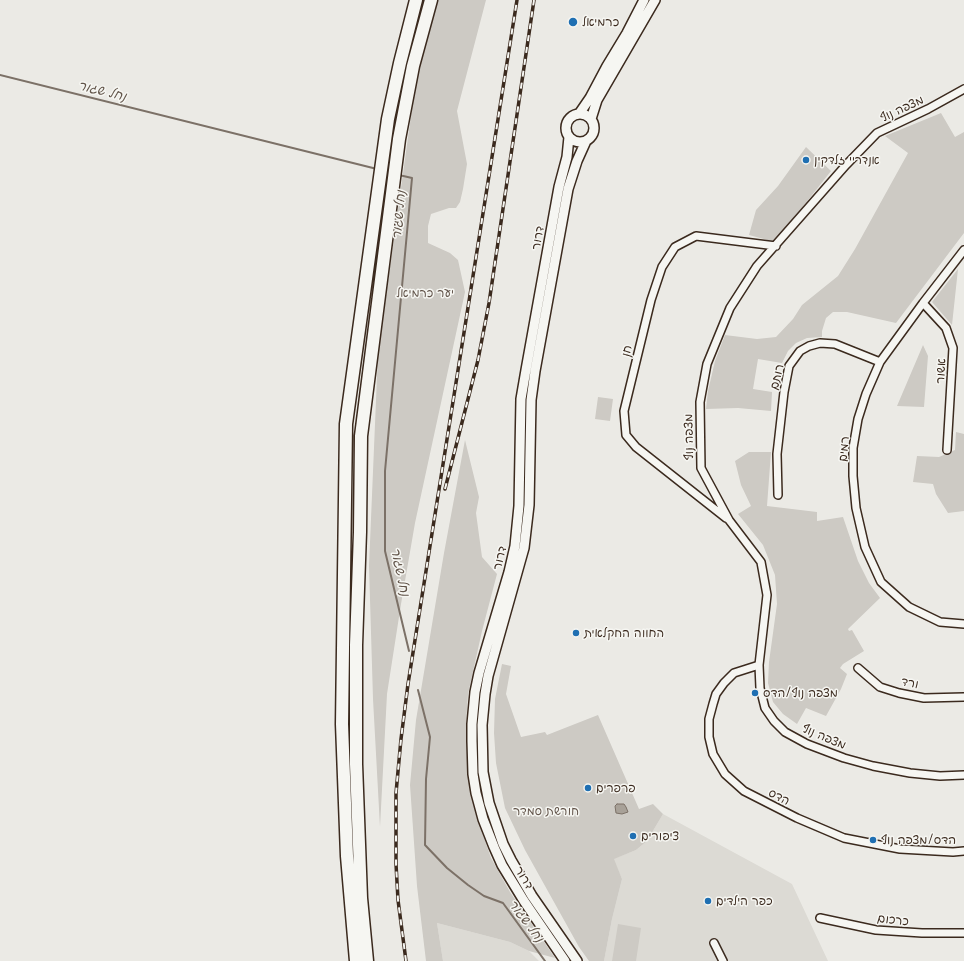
<!DOCTYPE html>
<meta charset="utf-8">
<style>
body{margin:0}
canvas{display:block;background:#ebeae5}
</style>
<canvas width="964" height="961"></canvas>
<script>
const ctx = document.querySelector('canvas').getContext('2d');
ctx.lineJoin = 'round';
function paint(path, color) {
  ctx.fillStyle = color;
  ctx.fill(path, 'evenodd');
}
function poly(rows) {
  const path = new Path2D();
  for (const r of rows) {
    if (r.length === 3) {
      path.moveTo(r[0] + r[2], r[1]);
      path.arc(r[0], r[1], r[2], 0, 2 * Math.PI);
      continue;
    }
    path.moveTo(r[0], r[1]);
    for (let i = 2; i < r.length; i += 2) path.lineTo(r[i], r[i + 1]);
  }
  return path;
}
function stroke(path, color, width, dash) {
  ctx.strokeStyle = color;
  ctx.lineWidth = width;
  ctx.lineCap = dash ? 'butt' : 'round';
  ctx.setLineDash(dash || []);
  ctx.stroke(path);
}
function drawText(font, color, halo, rows, align = 'center') {
  ctx.font = font + ' Mali,"Playpen Sans Hebrew",sans-serif';
  ctx.lineWidth = 3;
  ctx.setLineDash([]);
  ctx.textBaseline = 'middle';
  ctx.strokeStyle = halo;
  ctx.fillStyle = color;
  for (const [text, x, y, turn = 0] of rows) {
    ctx.save();
    ctx.translate(x, y);
    ctx.rotate((+turn || 0) * Math.PI / 180);
    ctx.textAlign = isNaN(turn) ? turn : align;
    if (halo) ctx.strokeText(text, 0, 0);
    ctx.fillText(text, 0, 0);
    ctx.restore();
  }
}
const built = poly([
 [663,814,792,884,828,961,604,961,612,919,622,879,613,859,636,850,647,841],
 [437,923,510,942,529,951,539,961,443,961]
]);
const green = poly([
 [438,0,486,0,457,111,467,164,463,189,460,202,456,208,449,208,431,214,428,226,428,243,450,253,458,260,465,292,415,523,401,604,387,694,380,827,373,699,369,566,378,353,416,80],
 [941,113,955,137,964,132,964,233,896,323,847,312,833,312,826,318,822,331,822,337,807,338,796,343,788,351,782,363,758,359,753,389,772,392,771,411,738,408,706,409,708,391,715,361,725,335,757,339,776,337,793,319,802,305,838,276,855,249,908,153,885,136],
 [806,147,831,171,775,242,749,235,756,210,778,186],
 [958,269,952,325,932,302],
 [923,345,928,356,924,407,897,406],
 [598,397,613,399,610,421,595,419],
 [956,432,964,434,964,511,948,513,936,494,933,484,913,482,917,456,939,457,955,450],
 [465,440,479,497,476,513,482,557,497,574,482,631,468,694,466,724,468,773,476,815,491,858,510,892,555,958,529,951,510,942,437,923,443,961,426,961,417,886,410,785,416,720,444,553],
 [749,452,771,452,767,506,817,512,817,521,843,517,858,561,869,583,880,598,848,629,849,631,852,630,864,651,843,664,840,668,847,674,841,689,826,716,806,708,797,724,783,714,773,702,768,683,769,662,777,604,775,575,763,545,738,514,751,506,741,485,735,461],
 [502,664,511,666,506,694,521,737,545,732,547,735,598,715,639,809,653,804,663,814,647,841,636,850,614,859,622,879,612,919,604,961,589,961,579,947,525,850,505,808,496,763,494,733,495,699],
 [618,924,641,928,636,961,612,961]
]);
const water = poly([
 [617,804,624,804,626,807,628,812,622,814,616,813,615,806,617,804]
]);
const stream = poly([
 [0,75,377,169],
 [399,175,412,178,385,471,385,551,409,651],
 [418,690,430,737,426,779,425,845,447,868,468,885,484,896,503,903,545,961]
]);
const minor = poly([
 [964,89,928,109,877,133,846,165,757,266,730,308,707,364,700,402,701,468,729,520,761,562,767,595,759,665,760,688,765,708,774,721,785,732,807,744,844,758,873,766,910,773,940,776,964,775],
 [964,250,923,303,880,362,866,394,858,419,853,448,853,476,856,508,865,547,881,582,909,607,940,622,964,624],
 [923,303,946,328,953,348,947,450],
 [778,495,777,454,784,392,789,366,800,351,809,346,820,343,835,344,880,362],
 [726,518,636,447,626,435,624,411,651,300,662,267,675,247,696,236,776,246],
 [759,665,734,673,724,683,716,694,713,704,709,719,709,737,713,754,725,774,744,791,797,818,844,838,900,849,953,852,964,851],
 [858,668,880,687,899,693,924,698,964,697],
 [820,918,876,930,922,933,964,933],
 [714,943,723,961]
]);
const tertiary = poly([
 [580,128,14],
 [579,114,590,98,607,66,627,33,644,0],
 [591,119,597,100,655,0],
 [565,961,524,901,502,865,494,847,483,819,476,793,473,774,472,741,472,724,475,692,479,673,509,572,515,546,519,506,521,399,526,370,559,187,567,157,569,137],
 [577,961,532,896,511,860,503,844,489,803,483,772,482,725,485,694,488,676,524,548,529,505,531,400,535,371,568,189,577,161,586,141]
]);
const trunk = poly([
 [356,961,347,856,342,724,346,424,388,119,400,63,416,0],
 [367,961,361,898,356,764,356,645,360,532,361,436,399,139,413,66,431,0]
]);
const rail = poly([
 [445,489,478,360,489,303,534,0],
 [406,961,398,900,396,864,396,793,401,739,408,684,517,0]
]);
const markers = [
 [573,22,5,"#1f6fb2"],
 [806,160,4,"#1f6fb2"],
 [576,633,4,"#1f6fb2"],
 [755,693,4,"#1f6fb2"],
 [588,788,4,"#1f6fb2"],
 [633,836,4,"#1f6fb2"],
 [873,840,4,"#1f6fb2"],
 [708,901,4,"#1f6fb2"]
];
const poiNames = [
 ["כרמיאל",582,22],
 ["אנדריי זלדקין",814,160],
 ["החווה החקלאית",584,633],
 ["מצפה נוף/הדס",763,693],
 ["פרפרים",596,788],
 ["ציפורים",641,836],
 ["הדס/מצפה נוף",881,840],
 ["כפר הילדים",716,901]
];
const streetNames = [
 ["מצפה נוף",902,109,-25],
 ["דרור",538,238,-80],
 ["חן",627,351,-76],
 ["אשור",941,371,-87],
 ["רותם",777,377,-76],
 ["מצפה נוף",689,437,-91],
 ["רמים",844,449,-85],
 ["דרור",500,558,-77],
 ["ורד",910,683,11],
 ["מצפה נוף",824,737,23],
 ["הדס",779,797,27],
 ["דרור",524,878,59],
 ["כרכום",893,920,6]
];
const parkNames = [
 ["יער כרמיאל",425,293],
 ["חורשת סמדר",546,811]
];
const waterNames = [
 ["נחל שגור",102,91,14],
 ["נחל שגור",399,215,-85],
 ["נחל שגור",400,572,78],
 ["נחל שגור",526,921,53]
];
paint(built, '#dcdad4');
paint(green, '#cdcac4');
paint(water, '#a8a198');
stroke(water, '#7c7167', 1);
stroke(stream, '#7c7167', 2);
stroke(minor, '#3b2a1e', 10);
stroke(tertiary, '#3b2a1e', 12);
stroke(trunk, '#3b2a1e', 15);
stroke(minor, '#f6f6f2', 7);
stroke(tertiary, '#f6f6f2', 9);
stroke(trunk, '#f6f6f2', 12);
stroke(rail, '#3b2a1e', 3.5);
stroke(rail, '#f6f6f2', 2, [6]);
for (const [x, y, r, color] of markers) {
  const dot = new Path2D();
  dot.arc(x, y, r, 0, 2 * Math.PI);
  ctx.fillStyle = color;
  ctx.fill(dot);
  stroke(dot, '#f6f6f2', 1.5);
}
drawText('12px', '#3b2a1e', '#f6f6f2', poiNames, 'left');
drawText('12px', '#3b2a1e', '#f6f6f2', streetNames);
drawText('12px', '#605248', '#f6f6f2', parkNames);
drawText('italic 13px', '#615449', '#f6f6f2', waterNames);
</script>
